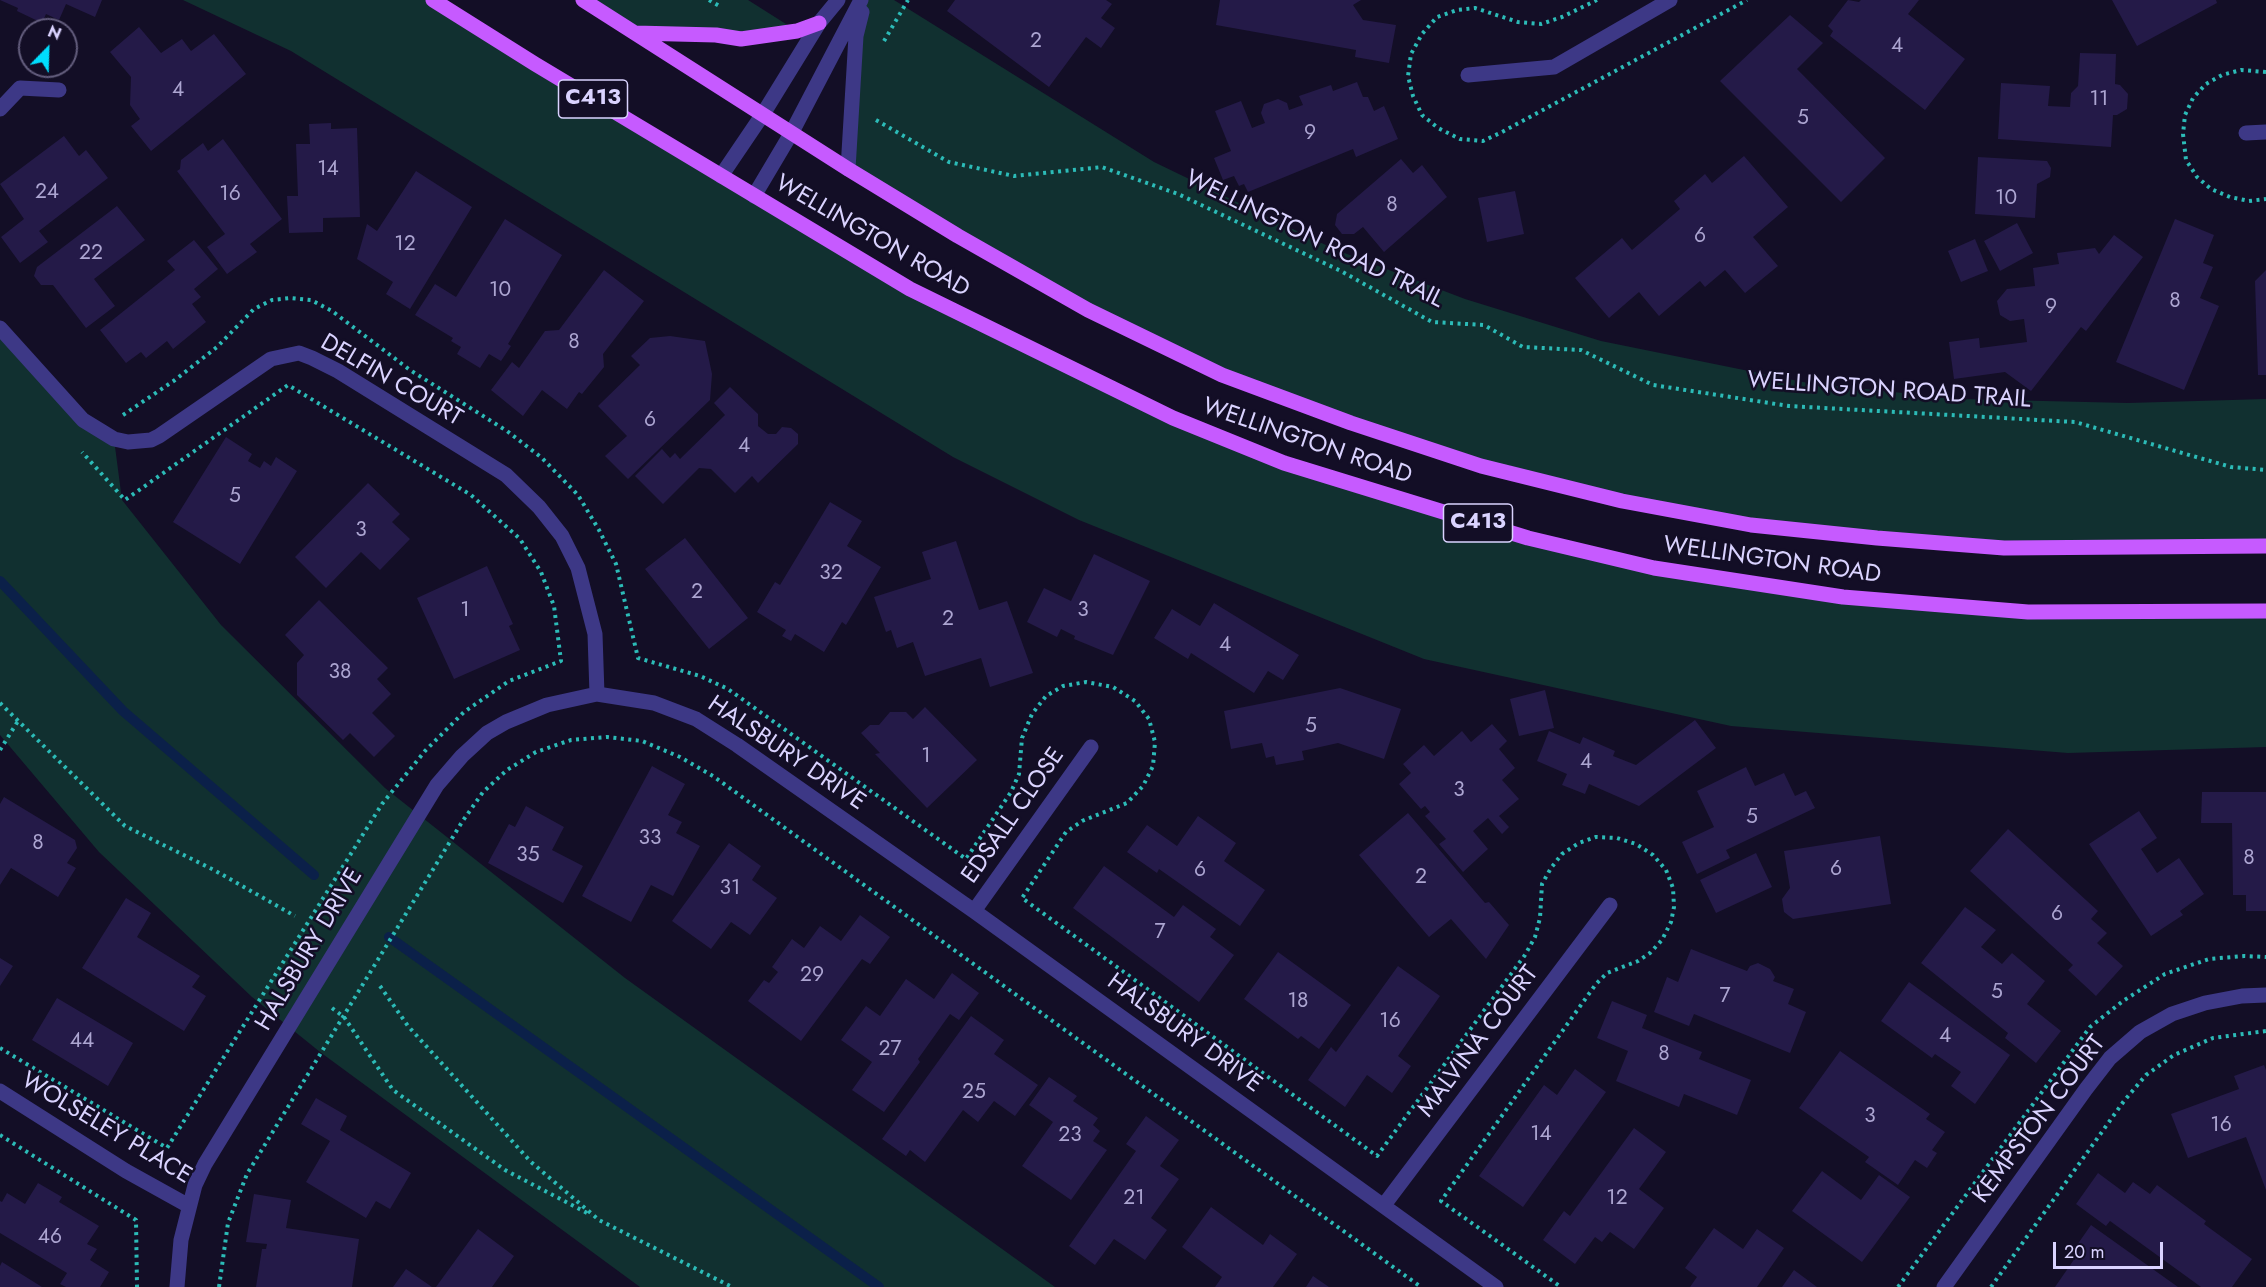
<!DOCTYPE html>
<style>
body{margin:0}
#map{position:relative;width:2266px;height:1287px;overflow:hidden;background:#130e26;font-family:Jost,sans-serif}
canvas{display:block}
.north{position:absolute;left:18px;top:18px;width:60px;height:60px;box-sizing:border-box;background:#130e26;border:2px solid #635d7d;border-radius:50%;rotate:23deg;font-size:16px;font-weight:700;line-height:24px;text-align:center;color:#dad3ff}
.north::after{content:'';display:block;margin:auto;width:21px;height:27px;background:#00defe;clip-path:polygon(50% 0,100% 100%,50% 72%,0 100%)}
.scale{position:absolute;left:2053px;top:1242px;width:110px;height:27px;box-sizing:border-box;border:3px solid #dad3ff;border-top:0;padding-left:8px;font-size:18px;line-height:21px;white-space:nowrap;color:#dad3ff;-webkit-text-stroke:4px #130e26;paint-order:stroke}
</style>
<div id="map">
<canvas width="2266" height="1287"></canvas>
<div class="north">N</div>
<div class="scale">20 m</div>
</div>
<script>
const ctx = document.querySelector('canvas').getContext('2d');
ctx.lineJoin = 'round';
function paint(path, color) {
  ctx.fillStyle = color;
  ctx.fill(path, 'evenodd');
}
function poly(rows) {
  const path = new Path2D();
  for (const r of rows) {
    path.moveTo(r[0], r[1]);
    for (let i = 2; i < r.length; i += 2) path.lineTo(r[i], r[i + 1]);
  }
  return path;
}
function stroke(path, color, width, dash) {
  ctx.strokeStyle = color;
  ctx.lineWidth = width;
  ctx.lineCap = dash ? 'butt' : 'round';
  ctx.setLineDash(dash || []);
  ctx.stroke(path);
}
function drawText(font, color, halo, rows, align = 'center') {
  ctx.font = font + ' Jost,sans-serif';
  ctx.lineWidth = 5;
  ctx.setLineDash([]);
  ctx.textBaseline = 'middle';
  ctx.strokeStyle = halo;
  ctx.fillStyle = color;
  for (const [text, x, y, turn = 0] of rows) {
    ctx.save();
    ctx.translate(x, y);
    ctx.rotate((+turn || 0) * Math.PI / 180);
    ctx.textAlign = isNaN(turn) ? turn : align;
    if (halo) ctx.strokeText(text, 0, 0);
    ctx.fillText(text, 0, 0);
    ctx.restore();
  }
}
const green = poly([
 [183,0,439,0,910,289,1284,463,1654,568,2028,612,2266,611,2266,747,2068,753,1731,726,1424,659,1079,520,953,457,291,51],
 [583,0,748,0,797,31,635,33],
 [865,0,894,0,1154,162,1334,249,1465,299,1601,341,1808,383,1960,399,2128,403,2266,399,2266,546,2004,548,1877,538,1622,501,1351,423,1088,310,848,169],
 [0,328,83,420,114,439,122,500,221,625,385,788,625,978,1055,1287,640,1287,320,1052,252,997,99,852,0,735]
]);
const stream = poly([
 [0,581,123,711,314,875],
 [389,937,879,1287]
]);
const building = poly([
 [0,0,102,0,95,17,66,4,59,20,46,14,42,23,17,11,18,8],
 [955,0,1106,0,1112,4,1101,18,1115,28,1101,48,1086,37,1049,87,947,11],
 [1220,0,1361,0,1353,5,1363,20,1396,25,1389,63,1355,57,1356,50,1216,25],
 [1848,0,1859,2,1861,0,1919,0,1908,14,1965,59,1925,110,1830,36,1833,31,1828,26],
 [2112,0,2216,0,2217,3,2137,46],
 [1790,15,1823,43,1797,69,1885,158,1841,202,1720,81],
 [139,27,161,53,182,39,191,51,214,34,246,74,151,151,131,126,140,119,130,105,131,77,110,52],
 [2080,53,2116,54,2115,84,2120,85,2128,94,2127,109,2117,115,2113,115,2111,147,1998,139,2001,83,2050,86,2048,106,2070,107,2071,93,2078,86],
 [1357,82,1363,97,1368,97,1374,111,1384,106,1398,139,1356,157,1353,149,1248,192,1244,184,1239,186,1234,176,1223,180,1214,158,1231,151,1215,111,1241,101,1252,128,1265,123,1261,113,1264,104,1278,99,1287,103,1289,110,1303,105,1299,96,1331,85,1333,91],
 [331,123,331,129,357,128,360,217,323,218,323,232,289,233,287,196,298,196,296,144,310,144,309,124],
 [64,136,79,156,86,150,108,178,39,231,48,242,20,263,1,237,24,219,0,184],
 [223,139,282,219,250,244,257,252,227,274,207,247,225,234,177,171,180,169,181,160,203,143,208,151],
 [1744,156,1788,207,1753,237,1778,266,1745,293,1725,270,1705,287,1700,281,1659,316,1639,292,1609,318,1575,278,1622,238,1632,250,1680,209,1674,201,1705,174,1712,183],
 [1978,157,2047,161,2051,168,2050,177,2037,184,2035,218,1975,214],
 [1401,159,1413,173,1422,165,1447,197,1384,252,1363,227,1354,234,1342,234,1335,225,1337,214],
 [416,171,472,207,410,309,386,294,393,282,357,259,367,224,377,231],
 [1515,191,1524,234,1487,242,1478,198],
 [117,206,145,240,94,279,115,306,86,328,53,285,41,285,34,276,37,267],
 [505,219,562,255,508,344,511,346,501,361,489,354,480,368,457,354,461,347,451,341,453,338,415,315,435,284,456,297],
 [2175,219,2214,235,2203,263,2213,267,2200,298,2219,306,2184,390,2116,362],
 [2017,223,2033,253,2000,271,1984,241],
 [2114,235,2143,257,2086,331,2081,327,2031,391,2005,372,1954,379,1949,342,1979,338,1980,348,2027,342,2024,319,2010,321,2000,315,1997,301,2007,289,2035,286,2033,268,2059,264,2057,253,2095,248,2099,254],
 [1975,239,1988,271,1961,282,1948,251],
 [194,240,218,269,194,289,201,297,192,304,206,322,173,349,167,341,146,358,141,352,126,363,100,330,175,270,167,261],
 [604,270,644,301,603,354,604,367,582,394,579,392,567,409,542,390,523,416,491,390,512,362,519,368,545,331,559,330],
 [2266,270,2266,375,2258,375,2255,281],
 [670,336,705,341,712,374,710,400,628,479,605,456,627,436,598,406,640,365,631,356,650,338],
 [730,387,758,414,758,426,768,434,776,434,782,427,791,428,798,434,798,444,758,483,752,476,735,493,711,469,699,468,663,504,635,476,662,449,670,458,675,453,680,459,725,415,714,403],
 [226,437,252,454,248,461,260,468,264,461,271,466,276,457,297,471,240,564,173,522],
 [368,483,400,514,392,522,410,539,380,570,361,552,326,588,295,557],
 [830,502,862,521,847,546,881,567,846,625,842,622,824,652,795,634,791,641,782,636,786,630,757,612,775,582,780,585],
 [685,538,748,618,709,649,645,569],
 [956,541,979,610,1007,601,1033,673,990,687,981,658,925,676,913,642,897,648,891,630,886,632,874,597,931,579,922,552],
 [1094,554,1150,581,1113,655,1074,639,1075,636,1061,629,1057,637,1027,622,1044,588,1071,601],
 [487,566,513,624,509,626,520,650,454,679,417,598],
 [319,600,388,668,377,679,391,694,372,713,395,736,374,757,350,733,343,740,297,695,297,663,304,655,285,635],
 [1214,603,1299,655,1283,680,1268,671,1254,693,1191,653,1188,659,1154,638,1172,609,1200,626],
 [1340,688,1401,709,1384,759,1338,743,1302,751,1304,760,1276,765,1274,756,1266,758,1262,743,1231,749,1224,711],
 [1545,690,1554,728,1519,736,1510,699],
 [925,707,977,760,927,808,875,754,880,753,861,733,870,725,879,725,890,712,906,712,913,719],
 [1695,720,1716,748,1639,806,1589,784,1585,794,1562,785,1567,774,1537,761,1549,731,1580,744,1583,737,1615,751,1613,756,1636,765],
 [1492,724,1507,741,1499,749,1515,768,1502,780,1519,799,1499,816,1509,827,1502,834,1488,818,1473,831,1488,849,1463,872,1439,844,1446,839,1425,816,1430,812,1425,806,1421,809,1399,784,1411,773,1403,764,1424,745,1434,756,1462,731,1471,742],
 [652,766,685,784,668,815,682,822,676,833,700,846,673,896,651,885,631,922,582,896],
 [1746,767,1755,786,1784,773,1795,796,1806,791,1815,808,1726,850,1730,858,1697,874,1682,842,1714,827,1697,791],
 [2202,792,2266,792,2266,911,2246,911,2246,895,2233,895,2232,823,2201,823],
 [4,797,75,840,77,848,67,863,76,868,58,897,11,868,0,885,0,804],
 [526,806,564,827,552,850,583,866,563,903,488,863,509,824,515,827],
 [2139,811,2157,838,2141,849,2157,873,2179,858,2204,894,2180,911,2183,915,2151,936,2089,844],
 [1408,813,1485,903,1489,902,1509,925,1486,959,1451,919,1429,937,1359,855],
 [1198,816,1236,843,1224,861,1265,890,1240,926,1159,869,1157,873,1127,852,1147,825,1177,846],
 [2008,829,2098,911,2091,919,2107,933,2097,943,2123,966,2096,996,2068,970,2073,965,1970,871],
 [1880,836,1891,904,1793,919,1784,912,1782,899,1790,888,1784,851],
 [729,843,761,866,752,880,777,898,750,935,731,922,711,949,672,921],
 [1756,853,1772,887,1716,913,1700,880],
 [1104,866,1174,917,1183,905,1216,929,1210,937,1234,955,1199,1002,1073,908],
 [126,898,151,913,137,937,200,976,192,987,206,996,184,1031,82,968],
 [1965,907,1996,930,1981,947,2002,964,2012,953,2045,981,2027,1004,2061,1031,2036,1063,2005,1038,2008,1033,1921,963],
 [860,915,890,937,870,964,862,959,801,1041,748,1001,764,980,769,983,778,972,772,967,792,939,804,948,820,926,841,941],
 [1691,949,1747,971,1750,966,1758,963,1770,969,1775,977,1773,981,1794,989,1788,1004,1806,1012,1790,1053,1694,1014,1689,1026,1654,1012,1667,977,1678,982],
 [1278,952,1351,1005,1319,1049,1301,1036,1298,1039,1244,999],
 [0,958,13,966,0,986],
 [1398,966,1440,996,1398,1056,1411,1066,1392,1093,1367,1075,1345,1107,1308,1080,1331,1047,1336,1052],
 [952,973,979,993,959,1020,950,1014,918,1059,920,1062,884,1112,852,1090,872,1062,841,1040,866,1006,880,1016,906,979,934,999],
 [1909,982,2010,1055,1975,1104,1951,1086,1961,1072,1935,1054,1932,1058,1881,1021],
 [57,998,133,1043,108,1086,32,1040],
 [1612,1001,1647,1015,1642,1028,1702,1052,1699,1059,1751,1080,1737,1115,1684,1094,1679,1107,1616,1081,1628,1051,1597,1038],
 [971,1016,1004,1040,994,1054,1038,1085,1015,1116,994,1101,978,1122,963,1110,925,1162,910,1150,906,1156,882,1139],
 [1840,1051,1930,1114,1926,1119,1945,1132,1932,1150,1937,1153,1927,1168,1915,1160,1898,1185,1865,1162,1869,1157,1799,1108],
 [2264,1065,2266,1070,2266,1190,2246,1137,2188,1158,2171,1114,2239,1089,2234,1076],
 [1575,1069,1606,1092,1523,1207,1479,1176,1544,1085,1557,1095],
 [1049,1077,1077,1096,1073,1101,1098,1118,1093,1125,1100,1131,1093,1141,1107,1150,1071,1200,1022,1166,1053,1122,1029,1105],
 [316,1098,347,1116,340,1130,411,1173,390,1209,376,1201,366,1218,306,1182,330,1141,301,1124],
 [1146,1116,1179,1140,1160,1166,1179,1179,1151,1218,1167,1230,1145,1260,1114,1239,1095,1265,1069,1246,1136,1151,1126,1144],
 [1634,1128,1666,1152,1639,1189,1664,1208,1634,1249,1610,1232,1602,1242,1595,1237,1575,1264,1543,1240,1564,1211,1570,1216],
 [1822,1171,1861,1200,1879,1175,1910,1197,1862,1262,1792,1211],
 [2098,1173,2125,1193,2133,1182,2150,1194,2157,1185,2206,1221,2204,1224,2252,1259,2232,1287,2201,1287,2110,1221,2106,1226,2076,1204],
 [38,1183,62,1197,59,1202,99,1226,87,1244,97,1249,90,1260,109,1272,100,1287,66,1287,60,1284,67,1273,0,1233,0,1201,2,1202,7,1193,25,1204],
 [254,1194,291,1200,286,1228,359,1239,352,1287,256,1287,262,1249,266,1249,267,1244,246,1242],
 [1211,1207,1263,1245,1270,1234,1297,1254,1273,1287,1215,1287,1222,1277,1182,1247],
 [2091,1225,2178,1287,2055,1287,2082,1248,2077,1245],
 [1714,1228,1743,1249,1757,1229,1784,1248,1757,1287,1690,1287,1697,1277,1685,1268],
 [478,1229,514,1256,492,1287,436,1287],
 [2,1262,42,1287,0,1287,0,1266],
 [406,1269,432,1287,393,1287],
 [1794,1270,1817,1287,1782,1287],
 [1313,1276,1329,1287,1306,1287]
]);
const path = poly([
 [709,0,721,7],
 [1597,0,1562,17,1541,24,1518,22,1475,8,1457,10,1437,17,1422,34,1411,54,1408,76,1413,96,1422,115,1438,128,1460,139,1483,141,1502,132,1747,0],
 [884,41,908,0],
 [2266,72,2241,70,2222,75,2206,84,2193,98,2185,115,2183,134,2186,160,2197,177,2211,189,2230,197,2249,201,2266,199],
 [876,120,949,162,1014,176,1102,167,1178,194,1341,271,1432,322,1484,325,1523,347,1581,350,1653,385,1789,406,2075,422,2231,467,2266,470],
 [123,415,175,380,217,347,254,309,272,300,291,298,311,300,332,311,410,370,507,431,542,458,578,495,599,530,616,564,638,658,700,676,728,689,966,859,1011,792,1019,774,1022,738,1032,714,1046,696,1063,686,1086,682,1113,687,1135,701,1149,719,1155,742,1153,766,1143,786,1127,803,1082,821,1066,832,1022,898,1377,1156,1525,955,1535,937,1540,918,1542,884,1551,868,1562,854,1579,843,1596,837,1617,838,1636,844,1653,855,1666,870,1673,888,1674,907,1671,922,1662,940,1650,953,1638,961,1607,973,1596,984,1441,1201,1561,1287],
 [0,703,125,826,214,870,295,916],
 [0,750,18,721],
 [380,986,408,1026,531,1162,599,1220,732,1287],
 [332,1008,344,1017,393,1090,505,1170,591,1215],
 [0,1048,167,1148,382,804,425,751,464,712,509,681,561,661,554,606,541,572,520,539,471,495,288,385,125,500,82,452],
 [0,1135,136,1220,137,1287],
 [219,1287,228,1223,247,1174,462,822,483,792,507,770,536,752,571,740,607,737,642,741,680,757,713,776,1421,1287],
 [1898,1287,2090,1027,2123,1001,2165,974,2209,959,2244,956,2266,957],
 [1991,1287,2124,1101,2146,1075,2174,1055,2213,1038,2266,1031]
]);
const minor = poly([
 [1468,75,1554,67,1670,0],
 [0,109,20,88,59,90],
 [2246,133,2266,132],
 [848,169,856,36,862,12],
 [721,176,763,114,819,23,838,0],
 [754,196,792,132,861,0],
 [0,328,83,420,114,439,128,442,151,440,159,436,271,359,299,353,312,358,338,371,506,475,539,507,562,536,578,568,595,634,597,694],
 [974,911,1091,747],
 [0,1091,126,1171,189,1206],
 [1384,1205,1610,905],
 [177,1287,181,1240,195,1185,205,1164,437,785,462,756,487,733,506,722,547,705,597,694,654,703,696,719,737,745,974,911,1496,1287],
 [1944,1287,2086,1089,2110,1058,2140,1032,2172,1014,2205,1003,2242,996,2266,995]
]);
const major = poly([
 [433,0,535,64,910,289,1173,418,1284,463,1528,538,1654,568,1843,597,2028,612,2266,611],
 [583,0,848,169,958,236,1088,310,1222,375,1351,423,1481,466,1622,501,1751,525,1877,538,2004,548,2266,546],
 [635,33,716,35,741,39,797,31,819,23]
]);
const numberNames = [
 ["2",1036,42],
 ["4",1897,47],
 ["4",178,91],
 ["11",2099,100],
 ["5",1803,119],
 ["9",1310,134],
 ["14",328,170],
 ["24",47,193],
 ["16",230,195],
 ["10",2006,199],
 ["8",1392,206],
 ["6",1700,237],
 ["12",405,245],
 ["22",91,254],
 ["10",500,291],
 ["8",2175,302],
 ["9",2051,308],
 ["8",574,343],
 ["6",650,421],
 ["4",744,447],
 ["5",235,497],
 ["3",361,531],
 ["32",831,574],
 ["2",697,593],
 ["1",465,611],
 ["3",1083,611],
 ["2",948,620],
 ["4",1225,646],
 ["38",340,673],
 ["5",1311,727],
 ["1",926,757],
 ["4",1586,763],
 ["3",1459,791],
 ["5",1752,818],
 ["33",650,839],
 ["8",38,844],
 ["35",528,856],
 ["8",2249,859],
 ["6",1836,870],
 ["6",1200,871],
 ["2",1421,878],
 ["31",730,889],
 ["6",2057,915],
 ["7",1160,933],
 ["29",812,976],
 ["5",1997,993],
 ["7",1725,997],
 ["18",1298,1002],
 ["16",1390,1022],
 ["4",1945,1037],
 ["44",82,1042],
 ["27",890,1050],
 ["8",1664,1055],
 ["25",974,1093],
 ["3",1870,1117],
 ["16",2221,1126],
 ["14",1541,1135],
 ["23",1070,1136],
 ["21",1134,1199],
 ["12",1617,1199],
 ["46",50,1238]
];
const shields = [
 [593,99,69],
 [1478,523,69]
];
const shieldNames = [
 ["C413",593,99],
 ["C413",1478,523]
];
const streetNames = [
 ["WELLINGTON ROAD",872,237,30],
 ["WELLINGTON ROAD TRAIL",1314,240,26],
 ["DELFIN COURT",391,381,30],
 ["WELLINGTON ROAD TRAIL",1889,391,4],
 ["WELLINGTON ROAD",1307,442,19],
 ["WELLINGTON ROAD",1772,561,8],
 ["HALSBURY DRIVE",786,754,34],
 ["EDSALL CLOSE",1014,816,-55],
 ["HALSBURY DRIVE",310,950,-59],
 ["HALSBURY DRIVE",1184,1034,36],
 ["MALVINA COURT",1479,1042,-53],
 ["KEMPSTON COURT",2040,1120,-53],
 ["WOLSELEY PLACE",106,1129,31]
];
paint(green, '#113030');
stroke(stream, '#0b2049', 10);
paint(building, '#241a48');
stroke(path, '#2cbbb7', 4, [3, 4.5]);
stroke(minor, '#3d3886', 15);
stroke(major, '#c65aff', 15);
drawText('21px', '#aca5d1', null, numberNames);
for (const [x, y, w] of shields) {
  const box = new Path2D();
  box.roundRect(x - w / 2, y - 19, w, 38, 4.5);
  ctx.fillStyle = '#130e26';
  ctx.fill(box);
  stroke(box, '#dad3ff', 1.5);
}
drawText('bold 22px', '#dad3ff', null, shieldNames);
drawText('24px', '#dad3ff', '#130e26', streetNames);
</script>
